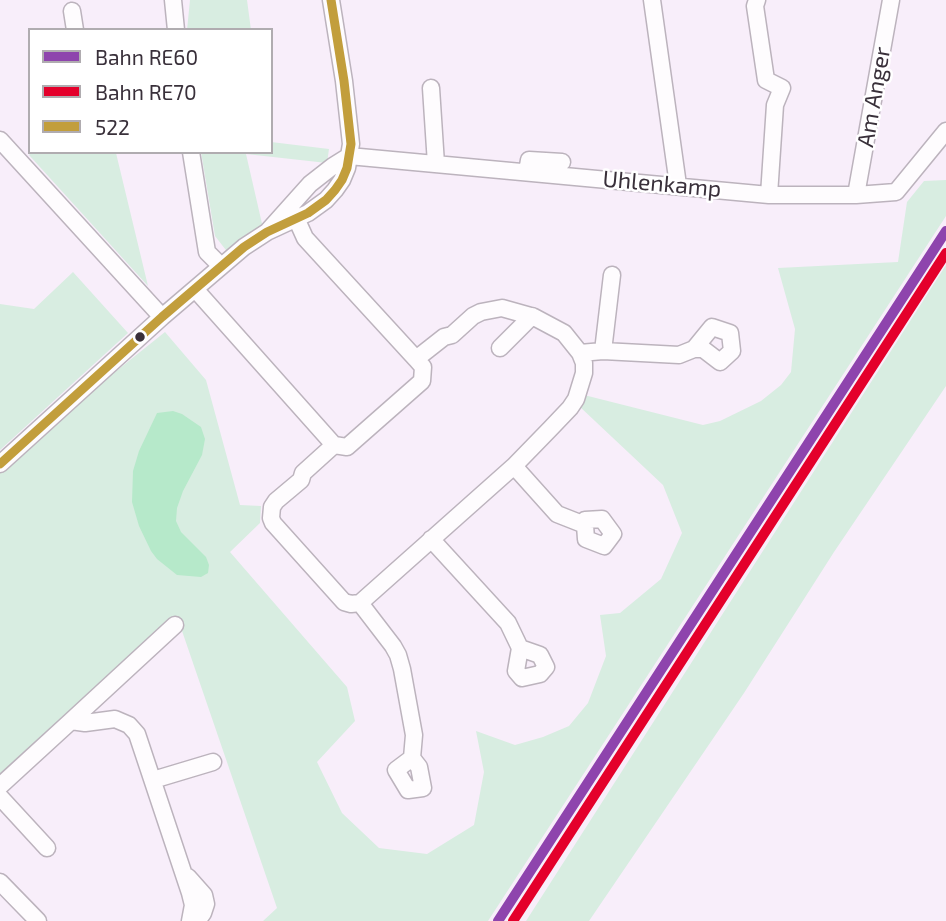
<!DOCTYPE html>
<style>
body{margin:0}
#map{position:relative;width:946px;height:921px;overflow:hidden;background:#f8eefa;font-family:"Exo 2",sans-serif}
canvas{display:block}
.legend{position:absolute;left:28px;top:28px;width:245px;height:126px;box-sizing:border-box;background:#fff;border:2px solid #b0acb0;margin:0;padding:9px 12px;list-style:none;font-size:21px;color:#39303a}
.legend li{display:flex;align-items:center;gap:14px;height:35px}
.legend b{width:35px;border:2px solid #b0acb0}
</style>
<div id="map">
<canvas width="946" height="921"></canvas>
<ul class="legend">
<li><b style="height:9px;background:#8e44ad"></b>Bahn RE60</li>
<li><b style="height:9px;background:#e4002b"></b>Bahn RE70</li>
<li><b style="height:9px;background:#c29e3c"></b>522</li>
</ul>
</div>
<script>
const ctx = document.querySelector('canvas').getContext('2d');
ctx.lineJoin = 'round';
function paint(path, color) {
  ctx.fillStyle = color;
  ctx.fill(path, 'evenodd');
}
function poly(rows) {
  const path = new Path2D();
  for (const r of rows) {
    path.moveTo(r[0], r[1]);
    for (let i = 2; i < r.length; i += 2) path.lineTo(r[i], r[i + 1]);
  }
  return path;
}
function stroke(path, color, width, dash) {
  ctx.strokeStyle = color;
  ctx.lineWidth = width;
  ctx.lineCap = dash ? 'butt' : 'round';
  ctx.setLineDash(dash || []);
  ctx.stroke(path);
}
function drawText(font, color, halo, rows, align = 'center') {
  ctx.font = font + ' "Exo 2",sans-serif';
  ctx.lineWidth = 5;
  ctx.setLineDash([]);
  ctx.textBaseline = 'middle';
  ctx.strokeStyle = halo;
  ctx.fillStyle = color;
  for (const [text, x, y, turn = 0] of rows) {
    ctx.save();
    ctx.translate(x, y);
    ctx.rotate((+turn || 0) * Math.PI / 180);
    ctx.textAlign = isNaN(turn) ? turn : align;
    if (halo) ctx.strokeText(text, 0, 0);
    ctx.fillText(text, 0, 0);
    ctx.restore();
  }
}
const green = poly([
 [190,0,247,0,251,30,187,30],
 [271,142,329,149,327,163,246,154,263,228,229,254,215,236,201,152,271,152],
 [31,152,116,153,148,286,29,155],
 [946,180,946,216,488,921,263,921,277,908,181,628,0,788,0,464,165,332,206,380,240,505,261,506,260,523,230,552,347,687,355,721,317,762,342,813,379,848,427,854,474,825,484,772,476,731,515,745,543,737,569,726,588,703,606,656,600,615,620,613,661,579,682,533,663,485,579,406,584,395,703,425,720,421,761,401,781,385,791,372,795,329,778,268,898,262,907,202,924,181],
 [946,265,946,386,834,552,744,693,589,921,526,921],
 [73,272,128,333,0,450,0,304,34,309]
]);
const water = poly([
 [173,411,182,414,201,427,205,439,202,455,183,491,177,508,176,521,181,532,206,557,209,565,208,573,201,577,177,575,157,559,151,551,139,526,132,502,133,471,139,451,157,413]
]);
const minor = poly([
 [173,0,176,30],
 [652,0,678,185],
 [757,0,755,6,766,80,782,88,775,105,769,195],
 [72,11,75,30],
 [431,88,436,164],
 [0,140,162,317],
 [191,152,207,252,221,266],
 [527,172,529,160,562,162],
 [856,195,891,0],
 [267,232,310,184,333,166,349,156,769,195,856,195,896,192,946,131],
 [195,289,334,445,303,473,301,480,276,501,272,507,271,518,273,523,344,602,351,604,360,603,514,466,550,429,570,408,576,399,584,373,584,363,580,353,564,333,534,317,502,308,481,312,473,316,452,335,444,337,416,359,305,238,296,218],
 [500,348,532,316],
 [603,351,612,275],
 [580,353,603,351,679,355,694,349,703,349,720,362,732,351,730,333,712,327,694,349],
 [334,445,347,447,422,381,423,367,416,359],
 [0,464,162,317,244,247,267,232,308,213,326,200,335,190,342,180,347,168,351,144,344,81,331,0],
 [514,466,557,514,585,525,586,539,604,546,613,534,602,519,585,520,585,525],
 [431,539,508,623,520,648,516,671,522,678,540,674,546,667,540,655,520,648],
 [360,603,393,646,398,655,402,669,414,735,412,758,396,770,408,790,423,788,419,767,412,758],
 [71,721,175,625],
 [153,780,213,762],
 [0,786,71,721,85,723,115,719,129,725,137,734,190,893,193,905,190,921],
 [0,797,47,848],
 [188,877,204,895,206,904,203,913,198,920,192,921],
 [0,882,38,921]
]);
const bus1 = poly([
 [0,464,162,317,244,247,267,232,308,213,326,200,335,190,342,180,347,168,351,144,344,81,331,0]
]);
const rail1 = poly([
 [498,921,946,231]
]);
const rail2 = poly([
 [513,921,946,253]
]);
const markers = [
 [140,337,6,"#39303a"]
];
const streetNames = [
 ["Am Anger",874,97,-80],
 ["Uhlenkamp",662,184,5]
];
paint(green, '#d8ede1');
paint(water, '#b6e9ca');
stroke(minor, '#bcb3bd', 19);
stroke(minor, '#fefcfe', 16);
stroke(bus1, '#c29e3c', 9);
stroke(rail1, '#8e44ad', 10);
stroke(rail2, '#e4002b', 10);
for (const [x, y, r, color] of markers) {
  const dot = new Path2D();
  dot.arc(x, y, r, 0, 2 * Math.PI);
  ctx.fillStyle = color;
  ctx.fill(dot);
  stroke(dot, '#fff', 2.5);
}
drawText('23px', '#39303a', '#fff', streetNames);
</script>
